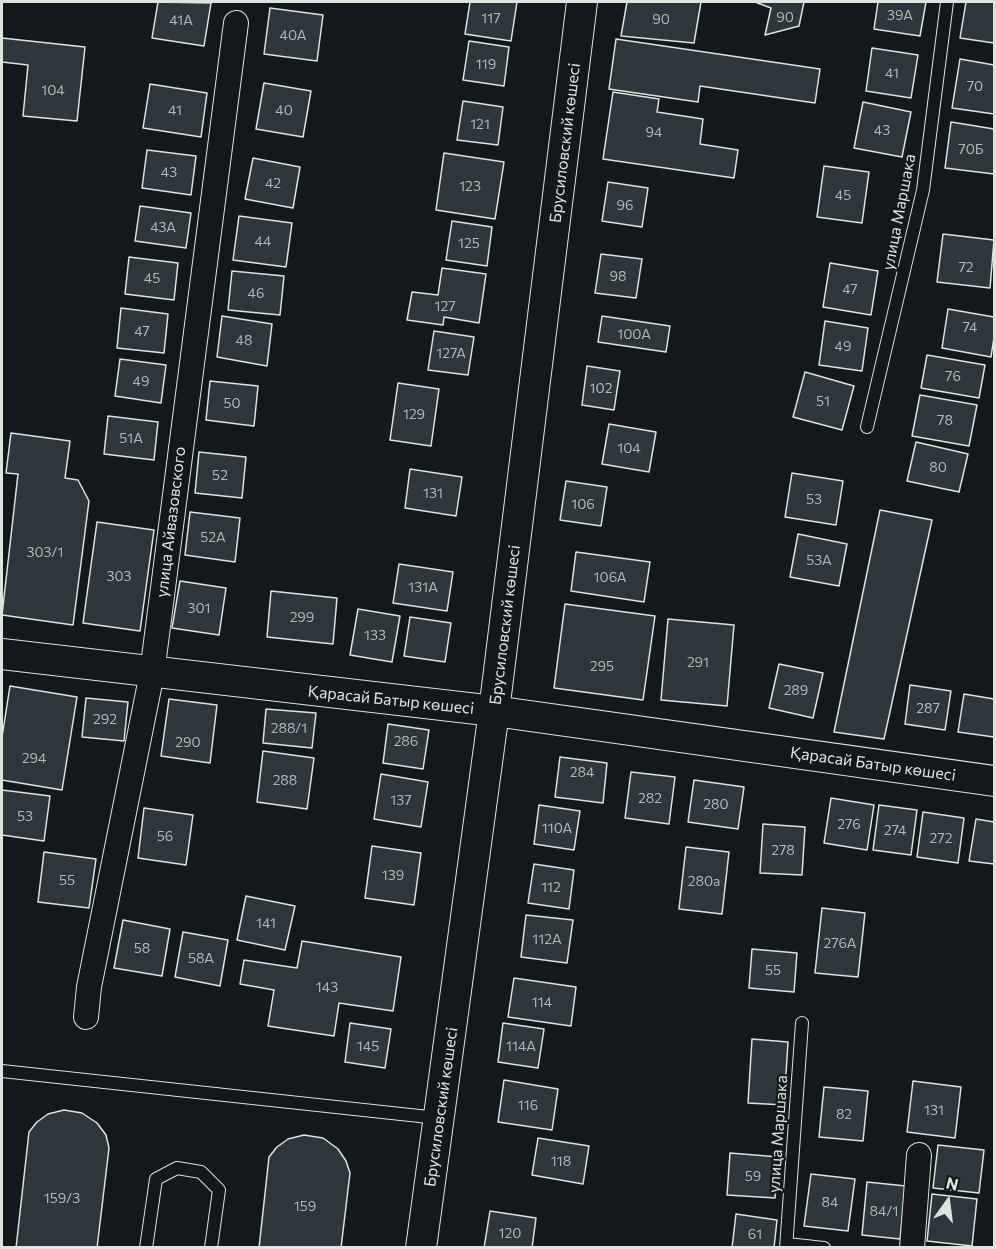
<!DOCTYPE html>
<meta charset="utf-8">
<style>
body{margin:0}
#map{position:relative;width:996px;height:1249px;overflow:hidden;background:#14181c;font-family:Commissioner,sans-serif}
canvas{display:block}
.frame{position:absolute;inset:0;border:3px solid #d8e6dc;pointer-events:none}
.north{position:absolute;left:918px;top:1171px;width:60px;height:60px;-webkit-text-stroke:4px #14181c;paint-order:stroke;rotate:14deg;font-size:16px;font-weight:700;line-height:24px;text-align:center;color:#d8e6dc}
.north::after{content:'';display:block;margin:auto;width:21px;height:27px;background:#d8e6dc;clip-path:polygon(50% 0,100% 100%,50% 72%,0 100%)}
</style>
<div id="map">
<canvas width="996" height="1249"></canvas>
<div class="frame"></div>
<div class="north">N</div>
</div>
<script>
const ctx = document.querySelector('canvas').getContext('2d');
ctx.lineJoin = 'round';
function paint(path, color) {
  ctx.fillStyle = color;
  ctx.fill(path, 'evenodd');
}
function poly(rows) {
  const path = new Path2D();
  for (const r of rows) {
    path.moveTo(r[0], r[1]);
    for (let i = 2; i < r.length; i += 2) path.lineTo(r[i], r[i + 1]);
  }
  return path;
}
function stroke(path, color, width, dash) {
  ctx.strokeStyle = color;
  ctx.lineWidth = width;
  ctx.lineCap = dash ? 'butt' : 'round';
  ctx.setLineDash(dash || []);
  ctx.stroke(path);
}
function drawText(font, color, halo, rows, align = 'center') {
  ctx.font = font + ' Commissioner,sans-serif';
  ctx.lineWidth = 4.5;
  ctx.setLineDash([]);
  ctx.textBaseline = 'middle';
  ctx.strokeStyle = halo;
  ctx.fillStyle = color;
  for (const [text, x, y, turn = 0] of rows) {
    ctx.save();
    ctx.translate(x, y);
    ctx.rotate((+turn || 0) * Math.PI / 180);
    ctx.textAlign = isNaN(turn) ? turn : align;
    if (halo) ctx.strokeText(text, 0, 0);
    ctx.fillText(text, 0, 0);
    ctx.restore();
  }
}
const building = poly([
 [158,2,211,3,204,46,152,38,158,2],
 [470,2,517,2,511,41,465,34,470,2],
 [627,2,701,2,694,43,621,36,627,2],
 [755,2,804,2,799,26,765,35,771,8,755,2],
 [878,2,926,2,920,36,874,29,878,2],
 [966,2,994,2,994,43,960,38,966,2],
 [270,8,323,15,317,61,264,54,270,8],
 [2,38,85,47,77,121,23,116,28,65,2,62,2,38],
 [616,39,820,69,815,103,700,86,698,102,609,89,616,39],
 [469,41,509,47,504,86,463,80,469,41],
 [872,48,918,55,911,98,866,91,872,48],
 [960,59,994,65,994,114,952,108,960,59],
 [264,83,311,91,303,137,256,129,264,83],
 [150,84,207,93,201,137,143,128,150,84],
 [613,92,659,99,657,112,703,119,700,144,738,150,734,178,603,159,613,92],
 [463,101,503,107,498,145,457,140,463,101],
 [863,102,911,112,902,157,854,148,863,102],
 [951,122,994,129,994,174,945,168,951,122],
 [147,150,196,156,191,195,142,188,147,150],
 [444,153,504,162,495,219,436,210,444,153],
 [253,158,300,167,293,208,245,199,253,158],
 [824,166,869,172,862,223,817,217,824,166],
 [608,182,648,188,642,227,602,221,608,182],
 [140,206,191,213,186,248,135,241,140,206],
 [239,216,292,223,286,267,233,260,239,216],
 [452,221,492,227,487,266,446,260,452,221],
 [943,234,994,240,990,288,937,282,943,234],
 [601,254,642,259,636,298,595,293,601,254],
 [129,257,178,263,174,300,125,294,129,257],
 [830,263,878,271,871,315,823,307,830,263],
 [442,268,486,274,479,323,444,317,443,325,407,320,412,292,438,295,442,268],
 [232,271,284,276,280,315,228,310,232,271],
 [121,308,168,314,164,353,117,348,121,308],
 [948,309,994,317,994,337,991,357,942,348,948,309],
 [222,316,272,324,267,366,217,357,222,316],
 [602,316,670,326,666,352,598,342,602,316],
 [825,321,868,328,862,371,819,365,825,321],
 [434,331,474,337,468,375,428,370,434,331],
 [927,355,985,365,979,398,921,388,927,355],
 [120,359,166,365,161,403,115,396,120,359],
 [587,366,620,371,614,410,582,405,587,366],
 [805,372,854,386,842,430,793,417,805,372],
 [210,381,258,386,254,426,206,420,210,381],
 [398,383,439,389,431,446,390,440,398,383],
 [920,395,977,405,969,446,912,436,920,395],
 [108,416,158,422,154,460,104,454,108,416],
 [609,424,656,432,649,472,602,464,609,424],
 [11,433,70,441,65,478,78,480,89,501,73,625,2,615,18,474,6,473,11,433],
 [916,442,968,454,959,492,907,481,916,442],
 [199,452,246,457,242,498,195,493,199,452],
 [410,469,462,477,456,516,405,508,410,469],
 [792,473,843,481,836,525,785,517,792,473],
 [566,481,607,487,601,526,560,520,566,481],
 [880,510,932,520,884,739,834,732,880,510],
 [190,512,240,518,235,562,185,555,190,512],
 [97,522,154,530,140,631,83,623,97,522],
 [798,534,847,544,839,586,790,577,798,534],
 [576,552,650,562,644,602,571,591,576,552],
 [399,564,453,572,447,611,393,603,399,564],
 [180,581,226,588,219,635,172,628,180,581],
 [271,591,337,598,333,644,267,637,271,591],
 [565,604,655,616,643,700,554,688,565,604],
 [358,609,400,616,392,662,350,655,358,609],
 [410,617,451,623,445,662,404,656,410,617],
 [668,619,734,625,727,706,661,700,668,619],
 [779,664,823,673,813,718,769,708,779,664],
 [910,685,951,691,945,730,905,724,910,685],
 [10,686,77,697,62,790,2,780,2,737,10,686],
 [964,694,994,699,994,737,958,732,964,694],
 [86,698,128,702,124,741,82,737,86,698],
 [169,699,217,705,210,763,161,756,169,699],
 [266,709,316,713,312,748,263,743,266,709],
 [388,724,429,730,423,769,383,763,388,724],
 [263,751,314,758,307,809,257,802,263,751],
 [560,757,607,763,603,803,555,797,560,757],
 [631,772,675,777,669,824,625,818,631,772],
 [381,774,428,782,421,827,374,819,381,774],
 [694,780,744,787,738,829,688,822,694,780],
 [2,790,50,796,44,841,2,835,2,790],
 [831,798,874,805,867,850,824,843,831,798],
 [539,805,580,811,574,850,534,844,539,805],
 [879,805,917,810,911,855,873,850,879,805],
 [144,808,193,815,186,865,138,858,144,808],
 [923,812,964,818,958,863,917,857,923,812],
 [976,819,994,822,994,864,969,861,976,819],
 [763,824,805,827,802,875,760,873,763,824],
 [372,846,421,853,414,905,365,898,372,846],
 [686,847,729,852,722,914,679,909,686,847],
 [44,852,96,859,89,908,38,902,44,852],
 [534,864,574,870,569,909,528,903,534,864],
 [246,896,295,906,285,950,237,940,246,896],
 [822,908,865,913,858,977,815,973,822,908],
 [526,915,573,920,567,963,521,957,526,915],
 [123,920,170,929,162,976,114,968,123,920],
 [183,932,228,940,220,986,175,977,183,932],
 [302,941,401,957,393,1011,339,1003,334,1036,268,1026,274,990,240,984,244,960,297,968,302,941],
 [752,949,797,953,794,992,749,988,752,949],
 [514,978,576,987,571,1026,508,1017,514,978],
 [350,1023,391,1029,385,1068,345,1062,350,1023],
 [503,1023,544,1029,538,1068,498,1062,503,1023],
 [752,1039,788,1042,784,1105,748,1103,752,1039],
 [504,1080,558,1089,552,1130,498,1122,504,1080],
 [913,1081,961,1087,955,1138,907,1132,913,1081],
 [824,1087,868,1091,863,1141,819,1137,824,1087],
 [64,1110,82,1113,97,1123,106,1135,109,1148,97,1248,16,1248,29,1132,37,1122,48,1114,64,1110],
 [304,1135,323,1138,338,1149,346,1161,350,1173,341,1248,259,1248,269,1157,277,1147,288,1139,304,1135],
 [538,1138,589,1146,583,1184,532,1175,538,1138],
 [938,1145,984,1150,979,1193,933,1188,938,1145],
 [730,1153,779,1157,775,1198,727,1195,730,1153],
 [811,1174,855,1179,848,1231,804,1226,811,1174],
 [867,1182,906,1186,900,1239,862,1235,867,1182],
 [932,1194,977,1199,972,1246,927,1241,932,1194],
 [490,1211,536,1218,532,1248,484,1248,490,1211],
 [736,1214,777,1220,774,1248,732,1248,736,1214]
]);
const service = poly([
 [867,427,923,190,947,2],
 [2,1071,438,1118],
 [787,1244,824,1248],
 [146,1248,156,1179,177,1168,201,1172,219,1190,211,1248],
 [786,1248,802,1023]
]);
const minor = poly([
 [86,1017,89,987,152,673,236,23],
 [912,1248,919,1155]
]);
const tertiary = poly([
 [2,654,494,711,994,781],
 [421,1248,494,711,582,2]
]);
const numberNames = [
 ["39А",900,15],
 ["90",785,17],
 ["117",491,18],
 ["90",661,19],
 ["41А",181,20],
 ["40А",293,35],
 ["119",486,64],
 ["41",892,73],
 ["70",975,86],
 ["104",53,90],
 ["41",175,110],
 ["40",284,110],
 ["121",480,124],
 ["43",882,130],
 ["94",654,132],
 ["70Б",971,149],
 ["43",169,172],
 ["42",273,183],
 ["123",470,186],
 ["45",843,195],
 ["96",625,205],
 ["43А",163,227],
 ["44",263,241],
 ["125",469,243],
 ["72",966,267],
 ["98",618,276],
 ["45",152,278],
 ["47",850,289],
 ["46",256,293],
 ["127",445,306],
 ["74",970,327],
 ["47",142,331],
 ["100А",634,334],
 ["48",244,340],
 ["49",843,346],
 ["127А",451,353],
 ["76",953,376],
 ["49",141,381],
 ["102",601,388],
 ["51",823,401],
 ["50",232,403],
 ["129",414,414],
 ["78",945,420],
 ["51А",131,438],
 ["104",629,448],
 ["80",938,467],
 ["52",220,475],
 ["131",433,493],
 ["53",814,499],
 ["106",583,504],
 ["52А",213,537],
 ["303/1",45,552],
 ["53А",819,560],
 ["303",119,576],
 ["106А",610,577],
 ["131А",423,587],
 ["301",199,608],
 ["299",302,617],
 ["133",375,635],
 ["291",698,662],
 ["295",602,666],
 ["289",796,690],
 ["287",928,708],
 ["292",105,719],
 ["288/1",289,728],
 ["286",406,741],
 ["290",188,742],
 ["294",34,758],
 ["284",582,772],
 ["288",285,780],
 ["282",650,798],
 ["137",401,800],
 ["280",716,804],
 ["53",25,816],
 ["276",849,824],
 ["110А",557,828],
 ["274",895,830],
 ["56",165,836],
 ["272",941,838],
 ["278",783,850],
 ["139",393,875],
 ["55",67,880],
 ["280а",704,881],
 ["112",551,887],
 ["141",266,923],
 ["112А",547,939],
 ["276А",840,943],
 ["58",142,948],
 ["58А",201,958],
 ["55",773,970],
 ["143",327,987],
 ["114",542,1002],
 ["145",368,1046],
 ["114А",521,1046],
 ["116",528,1105],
 ["131",934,1110],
 ["82",844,1114],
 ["118",561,1161],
 ["59",753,1176],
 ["159/3",62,1198],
 ["84",830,1202],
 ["159",305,1206],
 ["84/1",884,1211],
 ["120",510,1233],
 ["61",755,1234]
];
const streetNames = [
 ["Брусиловский көшесі",565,143,-83],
 ["улица Маршака",899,212,-79],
 ["улица Айвазовского",171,522,-83],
 ["Брусиловский көшесі",505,625,-83],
 ["Қарасай Батыр көшесі",391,700,6],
 ["Қарасай Батыр көшесі",873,764,8],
 ["Брусиловский көшесі",441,1107,-82],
 ["улица Маршака",778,1134,-86]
];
paint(building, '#2c363c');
stroke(building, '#d8e6dc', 1.5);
stroke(service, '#d8e6dc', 14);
stroke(minor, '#d8e6dc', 26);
stroke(tertiary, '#d8e6dc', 32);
stroke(service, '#14181c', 12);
stroke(minor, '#14181c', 24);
stroke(tertiary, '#14181c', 30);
drawText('14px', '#adbab4', null, numberNames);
drawText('16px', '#d8e6dc', '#14181c', streetNames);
</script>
